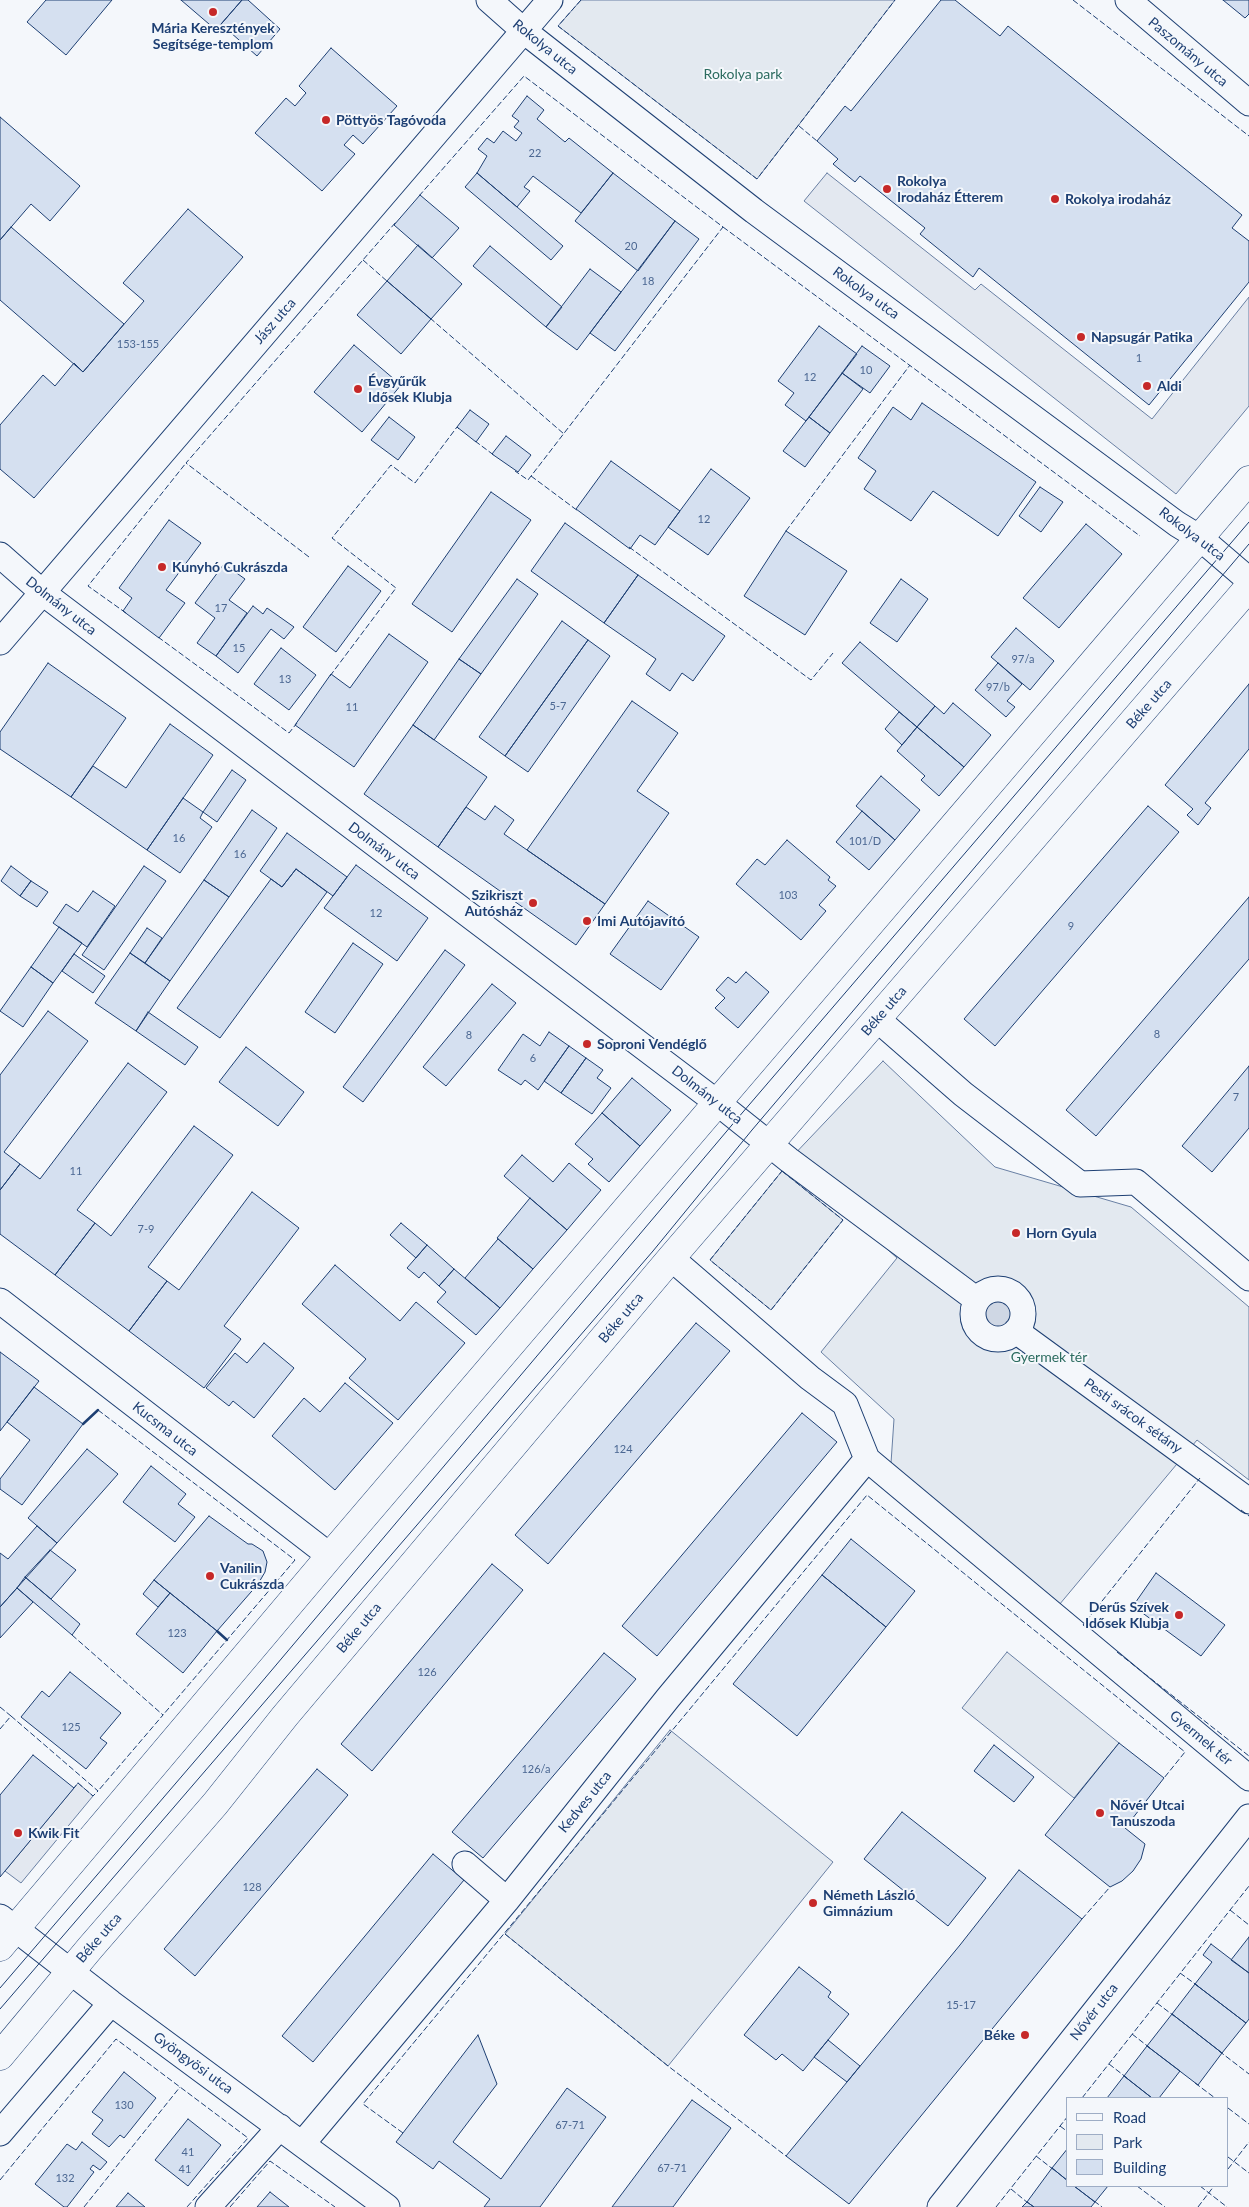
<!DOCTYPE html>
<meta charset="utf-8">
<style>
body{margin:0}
#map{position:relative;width:1249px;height:2207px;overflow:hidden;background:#f4f7fb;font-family:Lato,sans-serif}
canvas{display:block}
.legend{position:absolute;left:1066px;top:2097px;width:162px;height:90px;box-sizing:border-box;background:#f4f7fb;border:1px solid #9eadc5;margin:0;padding:6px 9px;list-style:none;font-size:15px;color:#1d3f73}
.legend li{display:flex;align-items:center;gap:10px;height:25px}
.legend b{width:25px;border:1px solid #9eadc5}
</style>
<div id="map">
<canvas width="1249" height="2207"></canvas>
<ul class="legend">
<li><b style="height:6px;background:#f4f7fb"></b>Road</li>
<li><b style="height:14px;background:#e3e9f0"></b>Park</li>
<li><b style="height:14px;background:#d5e0f0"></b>Building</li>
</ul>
</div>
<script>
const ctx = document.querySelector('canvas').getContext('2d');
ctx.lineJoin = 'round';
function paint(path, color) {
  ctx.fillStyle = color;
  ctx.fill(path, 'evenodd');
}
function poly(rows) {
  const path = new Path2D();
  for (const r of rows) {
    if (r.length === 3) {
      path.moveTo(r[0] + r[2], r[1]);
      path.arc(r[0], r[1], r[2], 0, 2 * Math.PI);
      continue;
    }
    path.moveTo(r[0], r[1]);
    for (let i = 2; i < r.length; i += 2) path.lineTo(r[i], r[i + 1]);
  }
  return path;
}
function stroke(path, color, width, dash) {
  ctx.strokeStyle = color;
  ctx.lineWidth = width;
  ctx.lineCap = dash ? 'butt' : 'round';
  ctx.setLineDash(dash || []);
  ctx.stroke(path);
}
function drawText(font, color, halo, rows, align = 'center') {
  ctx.font = font + ' Lato,sans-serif';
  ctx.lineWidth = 4;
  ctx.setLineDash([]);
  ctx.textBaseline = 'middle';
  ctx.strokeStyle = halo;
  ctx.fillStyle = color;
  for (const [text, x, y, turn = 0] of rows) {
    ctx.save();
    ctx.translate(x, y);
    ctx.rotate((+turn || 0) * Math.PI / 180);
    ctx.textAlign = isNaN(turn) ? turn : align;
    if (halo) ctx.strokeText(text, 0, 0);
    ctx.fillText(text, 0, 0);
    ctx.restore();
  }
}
const green = poly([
 [581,0,895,0,757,179,558,26,581,0],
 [883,1061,995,1167,1131,1207,1249,1307,1249,1480,1197,1440,1059,1605,891,1463,894,1419,821,1352,897,1258,789,1160,883,1061],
 [782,1171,843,1220,771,1310,710,1260,782,1171],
 [1007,1652,1119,1743,1074,1798,962,1708,1007,1652],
 [670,1730,833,1862,668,2066,505,1934,670,1730]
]);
const parking = poly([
 [827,173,975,290,981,284,1152,419,1249,297,1249,406,1176,494,804,201,827,173],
 [78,1783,93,1796,21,1883,5,1871,78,1783]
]);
const water = poly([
 [997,1314,20]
]);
const building = poly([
 [46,0,112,0,66,55,27,22,46,0],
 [181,0,242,0,216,30,181,0],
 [242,0,248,0,280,29,257,56,221,24,242,0],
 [941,0,955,0,1000,36,1008,26,1242,215,1232,228,1249,241,1249,282,1149,405,979,268,973,277,920,234,925,228,860,176,855,182,833,164,838,159,817,141,845,106,851,111,941,0],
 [1223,0,1249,0,1249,14,1245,18,1223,0],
 [331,48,397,106,363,144,353,135,344,145,355,154,322,191,255,133,286,98,295,106,306,93,299,86,331,48],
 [527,96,544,110,537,119,565,142,569,138,613,173,581,213,533,176,524,187,530,191,517,207,477,173,487,156,478,149,487,138,494,143,503,131,516,141,522,133,514,127,519,121,512,116,527,96],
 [0,117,80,186,50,221,31,204,0,240,0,117],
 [477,173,563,246,551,260,465,187,477,173],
 [613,173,675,221,638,271,575,221,613,173],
 [420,195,459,228,432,258,394,225,420,195],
 [188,209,243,257,34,498,0,469,0,425,43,375,55,386,74,363,83,372,144,301,123,283,188,209],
 [675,221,699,239,615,351,590,333,675,221],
 [11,227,124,324,83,372,0,300,0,240,11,227],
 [418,245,462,284,431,319,387,281,418,245],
 [490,246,562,307,546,327,473,266,490,246],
 [590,269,621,292,577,350,546,327,590,269],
 [387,281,431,319,401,354,357,315,387,281],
 [819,326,857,354,806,421,785,405,794,393,778,381,819,326],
 [354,345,401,385,362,432,314,392,354,345],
 [862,346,890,366,870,393,842,373,862,346],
 [842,373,863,389,830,433,809,417,842,373],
 [922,403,1036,482,998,536,933,491,911,521,864,489,876,471,858,458,893,407,911,420,922,403],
 [470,410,489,424,476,442,457,427,470,410],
 [389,417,415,437,398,460,371,440,389,417],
 [809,417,830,433,805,467,783,451,809,417],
 [506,436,531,455,518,472,492,454,506,436],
 [611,461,680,511,655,545,640,535,630,549,576,509,611,461],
 [711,469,750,498,708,555,668,527,711,469],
 [1040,487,1063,502,1041,532,1019,516,1040,487],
 [491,492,531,520,452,632,412,604,491,492],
 [169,520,201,543,166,590,185,603,159,638,123,611,132,598,119,588,169,520],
 [565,523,638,575,604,623,531,571,565,523],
 [1086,524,1122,554,1059,628,1023,598,1086,524],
 [786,531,847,571,805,635,744,596,786,531],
 [224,564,245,579,229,600,247,613,216,656,197,643,215,618,195,603,224,564],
 [348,566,381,591,336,652,303,627,348,566],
 [638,575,725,636,693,681,682,673,670,691,646,674,656,659,604,623,638,575],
 [517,579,538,594,481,674,459,659,517,579],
 [901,579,928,599,897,642,870,623,901,579],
 [253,606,263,614,267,608,294,627,284,639,271,629,238,673,216,656,253,606],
 [562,621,588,640,505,756,479,737,562,621],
 [1016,628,1054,661,1030,690,991,657,1016,628],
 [389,634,428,662,354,767,295,725,331,674,350,688,389,634],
 [588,640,610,656,528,772,505,756,588,640],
 [860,642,935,706,917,727,842,663,860,642],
 [281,648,316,675,289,710,254,684,281,648],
 [459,659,481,674,434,740,413,725,459,659],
 [48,663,126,718,71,797,0,749,0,732,48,663],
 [998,663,1022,684,1007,701,1015,707,1006,717,975,690,998,663],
 [1249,684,1249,749,1205,803,1211,808,1198,825,1187,815,1193,809,1165,785,1249,684],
 [632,701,678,733,637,791,669,813,605,904,527,850,632,701],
 [953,703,991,735,964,767,917,727,935,706,944,714,953,703],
 [899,712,917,727,902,745,885,729,899,712],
 [170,724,213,755,147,850,71,797,93,766,126,788,170,724],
 [413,725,487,777,438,847,364,794,413,725],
 [917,727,964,767,939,796,921,780,925,776,897,751,917,727],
 [232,770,246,780,217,822,203,812,232,770],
 [881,776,920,810,895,840,856,806,881,776],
 [183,798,203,812,200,818,212,827,180,873,147,850,183,798],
 [495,806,514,820,504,834,605,904,576,945,438,847,466,807,485,820,495,806],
 [1148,806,1179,832,995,1046,964,1019,1148,806],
 [252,810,277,828,229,897,204,880,252,810],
 [862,811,895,840,869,870,836,842,862,811],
 [287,833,347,877,333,896,296,869,282,887,260,871,287,833],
 [787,840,830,877,828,880,836,886,819,905,826,911,801,940,736,884,757,859,765,865,787,840],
 [356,865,428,918,397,961,324,908,356,865],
 [11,866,31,881,20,896,1,881,11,866],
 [144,866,166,881,104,970,82,955,144,866],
 [296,869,327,892,220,1038,177,1008,271,879,282,887,296,869],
 [204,880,229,897,170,981,145,963,204,880],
 [31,881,48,892,37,907,20,896,31,881],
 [93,891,115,906,87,947,53,923,66,904,78,912,93,891],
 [1249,897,1249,959,1096,1136,1066,1110,1249,897],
 [648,901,699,937,661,990,610,954,648,901],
 [59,927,82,943,53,983,31,967,59,927],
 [147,928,162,938,145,963,130,953,147,928],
 [353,943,383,964,335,1033,305,1012,353,943],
 [445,950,465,965,363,1102,343,1087,445,950],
 [130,953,170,981,136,1031,95,1003,130,953],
 [74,954,105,976,93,993,62,971,74,954],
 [31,967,53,983,23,1027,0,1011,31,967],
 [746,972,769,992,738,1028,715,1008,725,998,716,990,728,977,736,983,746,972],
 [492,984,516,1003,446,1086,423,1067,492,984],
 [48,1011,88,1041,4,1152,20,1164,0,1190,0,1075,48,1011],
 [148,1012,198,1047,185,1065,136,1031,148,1012],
 [549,1032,569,1046,538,1090,525,1080,521,1085,498,1070,523,1034,540,1046,549,1032],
 [569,1046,586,1058,561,1093,544,1081,569,1046],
 [246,1047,304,1092,278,1126,219,1082,246,1047],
 [586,1058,603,1070,597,1078,611,1088,592,1114,561,1093,586,1058],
 [128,1063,167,1092,77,1210,95,1223,55,1275,0,1234,0,1190,20,1164,40,1179,128,1063],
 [1249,1066,1249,1128,1212,1172,1182,1146,1249,1066],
 [632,1078,671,1110,640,1146,602,1113,632,1078],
 [602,1113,640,1146,609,1182,588,1164,593,1159,575,1144,602,1113],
 [194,1126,233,1155,148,1267,167,1281,129,1331,55,1275,95,1223,111,1236,194,1126],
 [522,1155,553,1182,569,1163,601,1190,567,1230,504,1176,522,1155],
 [252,1192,299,1228,224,1326,241,1339,204,1388,129,1331,167,1281,179,1290,252,1192],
 [530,1198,567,1230,533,1269,497,1238,530,1198],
 [401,1223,427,1245,416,1258,390,1235,401,1223],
 [498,1239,533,1269,500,1308,465,1278,498,1239],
 [427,1245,454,1269,439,1286,424,1272,419,1278,407,1268,427,1245],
 [335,1265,400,1321,416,1302,465,1343,398,1420,349,1378,366,1359,302,1304,335,1265],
 [454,1269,500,1308,476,1335,437,1302,446,1292,439,1286,454,1269],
 [696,1323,730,1351,548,1564,515,1535,696,1323],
 [264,1343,294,1368,254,1418,233,1401,229,1406,206,1388,235,1353,247,1363,264,1343],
 [0,1352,39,1381,0,1431,0,1352],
 [345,1383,393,1423,335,1490,272,1436,304,1398,320,1412,345,1383],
 [34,1387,83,1424,22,1505,0,1489,0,1479,30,1440,7,1422,34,1387],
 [802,1413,837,1442,657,1656,622,1626,802,1413],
 [87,1449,118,1474,57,1543,28,1518,87,1449],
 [151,1466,186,1494,178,1504,195,1517,175,1542,123,1502,151,1466],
 [209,1516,248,1544,252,1544,263,1551,267,1562,265,1572,258,1584,217,1631,154,1580,209,1516],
 [37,1526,57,1543,0,1607,0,1553,8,1559,37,1526],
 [851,1539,915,1591,886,1627,822,1575,851,1539],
 [50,1550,76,1570,51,1599,25,1577,50,1550],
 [492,1564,523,1590,372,1771,341,1744,492,1564],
 [1156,1573,1225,1625,1201,1656,1133,1606,1156,1573],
 [822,1575,886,1627,797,1736,733,1684,822,1575],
 [25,1577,80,1624,72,1635,17,1588,25,1577],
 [154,1580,170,1593,158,1607,143,1594,154,1580],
 [17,1588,33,1602,0,1638,0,1607,17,1588],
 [170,1593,217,1631,183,1673,136,1634,170,1593],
 [604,1653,636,1679,483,1858,452,1832,604,1653],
 [70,1672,121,1713,100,1738,107,1743,86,1769,21,1717,42,1691,49,1697,70,1672],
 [1119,1743,1164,1778,1125,1828,1145,1844,1141,1859,1133,1871,1122,1881,1110,1887,1045,1835,1119,1743],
 [994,1745,1034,1777,1014,1802,974,1771,994,1745],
 [33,1755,74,1788,0,1877,0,1795,33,1755],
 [317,1769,348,1795,195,1976,164,1949,317,1769],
 [902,1812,986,1878,948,1926,864,1859,902,1812],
 [433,1854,464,1880,313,2062,282,2036,433,1854],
 [1019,1870,1082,1919,849,2204,786,2156,960,1945,1019,1870],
 [1249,1937,1249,1973,1231,1960,1249,1937],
 [1211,1944,1249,1973,1249,2019,1246,2023,1195,1984,1212,1962,1203,1955,1211,1944],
 [799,1967,831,1992,828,1997,849,2014,803,2071,782,2054,776,2060,744,2035,799,1967],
 [1195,1984,1246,2023,1222,2053,1172,2014,1195,1984],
 [1172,2014,1222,2053,1198,2085,1147,2046,1172,2014],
 [478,2035,497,2084,453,2142,501,2179,567,2088,606,2117,540,2207,484,2207,490,2199,439,2161,433,2169,396,2142,478,2035],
 [828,2040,860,2066,847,2082,814,2057,828,2040],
 [1147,2046,1180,2071,1159,2098,1152,2098,1124,2076,1147,2046],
 [124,2072,156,2098,124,2138,120,2135,109,2147,92,2134,103,2120,92,2112,124,2072],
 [1124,2076,1152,2098,1107,2098,1124,2076],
 [692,2100,731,2128,673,2207,612,2207,692,2100],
 [188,2119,221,2145,188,2186,155,2160,188,2119],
 [82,2142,107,2162,100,2170,93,2165,90,2169,94,2172,67,2207,64,2207,35,2184,67,2144,76,2150,82,2142],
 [1068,2148,1068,2181,1052,2168,1068,2148],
 [1052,2168,1068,2181,1068,2186,1074,2186,1095,2202,1091,2207,1034,2207,1027,2202,1052,2168],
 [1074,2186,1108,2186,1095,2202,1074,2186],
 [270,2192,289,2207,257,2207,270,2192],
 [128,2193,145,2207,116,2207,128,2193],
 [1027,2202,1034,2207,1022,2207,1027,2202]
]);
const street = poly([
 [489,0,524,31,754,211,1177,524,1200,538,1249,580],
 [1128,0,1249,103],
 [0,555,43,593,719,1104,789,1160,977,1300],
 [0,642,550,0],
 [877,1019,963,1094,1080,1184,1136,1182,1249,1278],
 [671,1258,810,1378,845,1404,867,1459,1249,1778],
 [998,1314,25],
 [0,1301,330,1556],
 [1016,1331,1249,1501],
 [465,1864,507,1900],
 [0,1917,111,2003,387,2207],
 [0,2133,111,2003],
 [302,2144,507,1900,668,1698,867,1459],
 [208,2207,280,2127],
 [940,2207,1249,1817]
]);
const secondary = poly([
 [0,1947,330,1556,1249,480],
 [0,2056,90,1948,215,1804,285,1716,671,1258,1249,587]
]);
const tram = poly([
 [0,1988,206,1748,737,1119,1249,522],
 [0,2009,653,1251,752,1130,1249,544]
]);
const fence = poly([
 [581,0,558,26,757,179,895,0],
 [1073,0,1249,136],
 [799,126,817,141],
 [419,196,524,76,723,227,528,480,515,471],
 [723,227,1140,536],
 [363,260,388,282],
 [430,318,564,434],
 [475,441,495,456],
 [531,476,578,511],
 [786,531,910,365],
 [629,547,811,680,833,653],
 [309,557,186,463,396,222],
 [126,613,88,586,186,463],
 [158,637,289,733,297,723],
 [330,676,396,588,332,538,391,465,415,483,457,427,459,429],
 [782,1171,843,1220,771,1310,710,1260,782,1171],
 [98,1410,295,1560,163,1715],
 [1241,1510,1249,1516],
 [1086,1627,1083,1625,1200,1478],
 [72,1635,163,1715,98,1791],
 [1117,1652,1249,1756],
 [0,1707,11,1716],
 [0,1729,11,1716,98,1791,93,1796,78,1783,74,1788],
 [1230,1910,1249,1925],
 [1082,1919,1110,1887],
 [505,1934,668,2066,786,2156],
 [1180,1973,1198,1986],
 [1157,2003,1174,2016],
 [1132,2034,1150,2048],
 [1219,2051,1249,2074],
 [1109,2064,1127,2078],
 [1195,2083,1215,2098],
 [1082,2098,1249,1886],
 [1228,2108,1249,2124],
 [1060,2126,1068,2132],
 [403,2133,363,2104,867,1495,1185,1752,1164,1778],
 [1036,2156,1054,2170],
 [1228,2157,1249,2173],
 [1228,2169,1249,2142],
 [0,2180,116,2039,248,2138,187,2207],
 [1137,2186,1165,2207],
 [1200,2186,1227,2207],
 [1011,2189,1028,2203],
 [1094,2201,1102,2207],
 [84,2207,180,2087],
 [230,2207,270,2161,335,2207],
 [996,2207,1068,2116],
 [1198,2207,1214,2186]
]);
const wall = poly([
 [83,1424,98,1410],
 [217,1631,227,1640]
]);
const markers = [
 [213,12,5,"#c62828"],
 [326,120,5,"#c62828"],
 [887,189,5,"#c62828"],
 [1055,199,5,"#c62828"],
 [1081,337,5,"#c62828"],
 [1147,386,5,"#c62828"],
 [358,389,5,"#c62828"],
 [162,567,5,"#c62828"],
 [533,903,5,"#c62828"],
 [587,921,5,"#c62828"],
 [587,1044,5,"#c62828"],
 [1016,1233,5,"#c62828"],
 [210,1576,5,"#c62828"],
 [1179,1615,5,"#c62828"],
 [1100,1813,5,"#c62828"],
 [18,1833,5,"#c62828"],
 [813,1903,5,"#c62828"],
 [1025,2035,5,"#c62828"]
];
const numberNames = [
 ["22",535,153],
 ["20",631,246],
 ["18",648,281],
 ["153-155",138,344],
 ["1",1139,358],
 ["10",866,370],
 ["12",810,377],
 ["12",704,519],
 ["17",221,608],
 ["15",239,648],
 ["97/a",1023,659],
 ["13",285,679],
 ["97/b",998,687],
 ["5-7",558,706],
 ["11",352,707],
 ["16",179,838],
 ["101/D",865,841],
 ["16",240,854],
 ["103",788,895],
 ["12",376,913],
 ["9",1071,926],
 ["8",1157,1034],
 ["8",469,1035],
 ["6",533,1058],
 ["7",1236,1097],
 ["11",76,1171],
 ["7-9",146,1229],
 ["124",623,1449],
 ["123",177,1633],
 ["126",427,1672],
 ["125",71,1727],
 ["126/a",536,1769],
 ["128",252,1887],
 ["15-17",961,2005],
 ["130",124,2105],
 ["67-71",570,2125],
 ["41",188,2152],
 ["67-71",672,2168],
 ["41",185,2169],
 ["132",65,2178]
];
const poiNames = [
 ["Mária Keresztények",213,28,"center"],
 ["Segítsége-templom",213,44,"center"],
 ["Pöttyös Tagóvoda",336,120],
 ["Rokolya",897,181],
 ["Irodaház Étterem",897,197],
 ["Rokolya irodaház",1065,199],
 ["Napsugár Patika",1091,337],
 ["Évgyűrűk",368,381],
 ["Idősek Klubja",368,397],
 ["Aldi",1157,386],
 ["Kunyhó Cukrászda",172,567],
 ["Szikriszt",523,895,"right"],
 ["Autósház",523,911,"right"],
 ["Imi Autójavító",597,921],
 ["Soproni Vendéglő",597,1044],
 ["Horn Gyula",1026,1233],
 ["Vanilin",220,1568],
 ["Cukrászda",220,1584],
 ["Derűs Szívek",1169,1607,"right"],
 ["Idősek Klubja",1169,1623,"right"],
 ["Nővér Utcai",1110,1805],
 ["Tanuszoda",1110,1821],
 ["Kwik Fit",28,1833],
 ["Németh László",823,1895],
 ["Gimnázium",823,1911],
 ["Béke",1015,2035,"right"]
];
const streetNames = [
 ["Rokolya utca",545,47,39],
 ["Paszomány utca",1188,52,40],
 ["Rokolya utca",866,293,36],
 ["Jász utca",275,321,-49],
 ["Rokolya utca",1192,534,37],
 ["Dolmány utca",61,606,38],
 ["Béke utca",1149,704,-49],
 ["Dolmány utca",384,851,37],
 ["Béke utca",884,1011,-49],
 ["Dolmány utca",707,1095,38],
 ["Béke utca",621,1318,-50],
 ["Pesti srácok sétány",1133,1416,36],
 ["Kucsma utca",165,1429,38],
 ["Béke utca",359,1628,-50],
 ["Gyermek tér",1201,1738,40],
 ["Kedves utca",585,1802,-51],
 ["Béke utca",99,1938,-49],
 ["Nővér utca",1094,2012,-52],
 ["Gyöngyösi utca",193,2063,36]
];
const parkNames = [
 ["Rokolya park",743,74],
 ["Gyermek tér",1049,1357]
];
paint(green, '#e3e9f0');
stroke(green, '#687fa3', 1);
paint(parking, '#e3e8f0');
stroke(parking, '#687fa3', 1);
paint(water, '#cfd7e4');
stroke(water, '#687fa3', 1);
paint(building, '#d5e0f0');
stroke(building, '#1d3f73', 1);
stroke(street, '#1d3f73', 27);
stroke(secondary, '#1d3f73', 29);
stroke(street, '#f4f7fb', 25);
stroke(secondary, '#f4f7fb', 28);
stroke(tram, '#1d3f73', 1);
stroke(fence, '#1d3f73', 1, [6, 2.5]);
stroke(wall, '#1d3f73', 2.5);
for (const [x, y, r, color] of markers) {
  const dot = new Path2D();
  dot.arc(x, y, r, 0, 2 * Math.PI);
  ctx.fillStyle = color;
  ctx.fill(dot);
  stroke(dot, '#f4f7fb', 2);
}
drawText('11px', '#4b6792', null, numberNames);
drawText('bold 14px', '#1d3f73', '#f4f7fb', poiNames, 'left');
drawText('14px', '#1d3f73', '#f4f7fb', streetNames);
drawText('14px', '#2c6c60', '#f4f7fb', parkNames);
</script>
